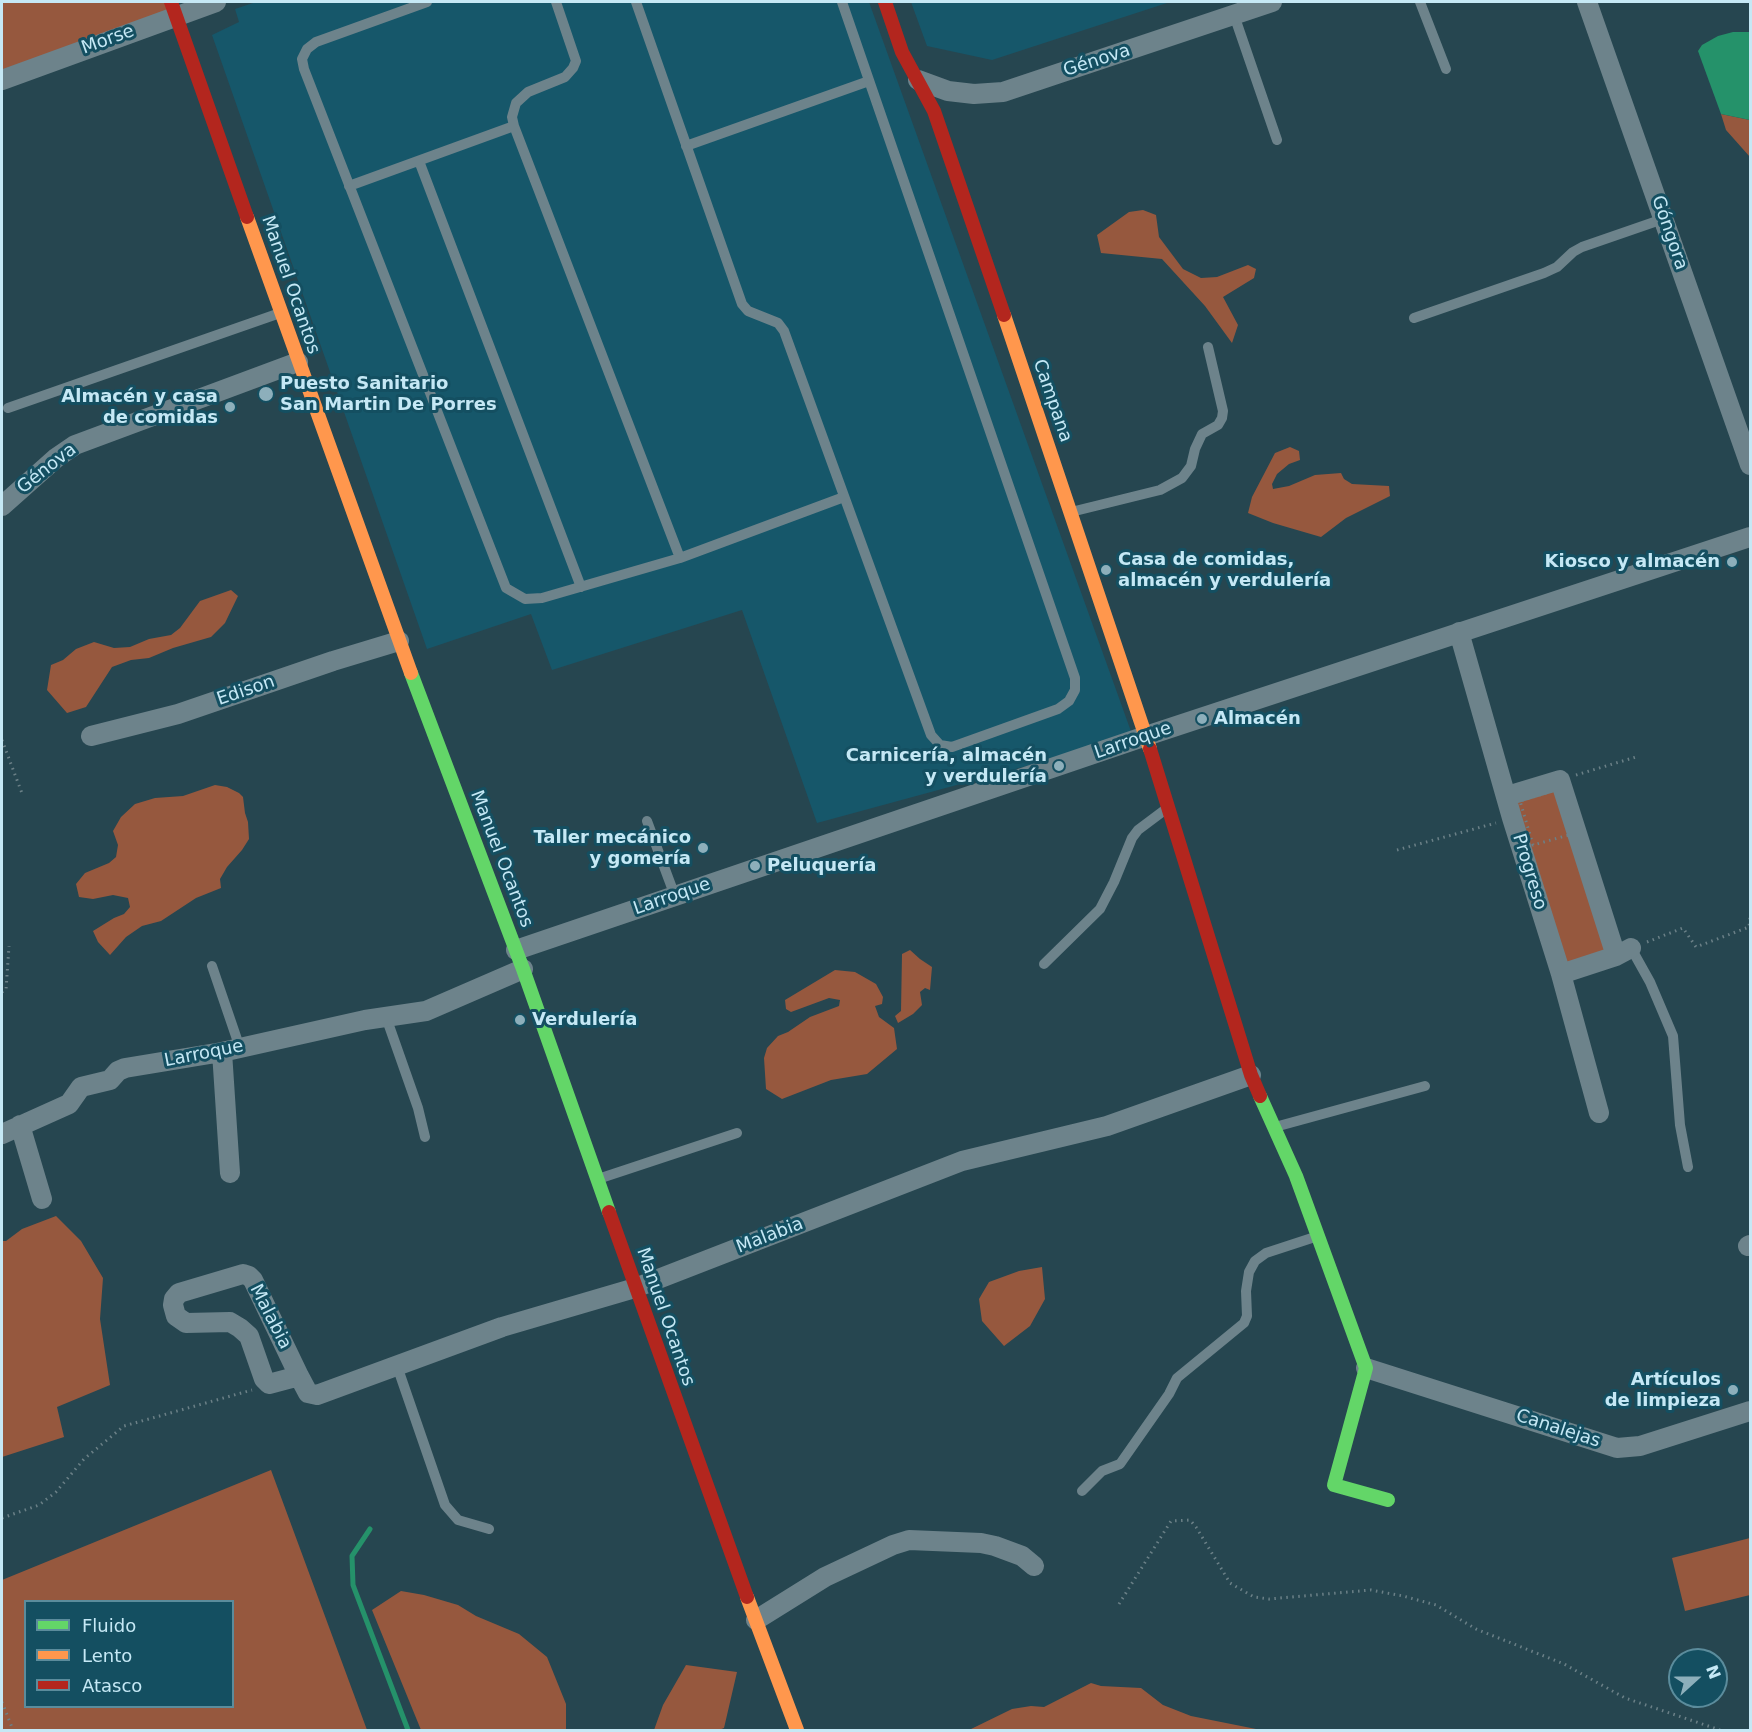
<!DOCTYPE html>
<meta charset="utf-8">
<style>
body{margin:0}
#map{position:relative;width:1752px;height:1732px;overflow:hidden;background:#264650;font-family:"DejaVu Sans",sans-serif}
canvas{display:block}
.frame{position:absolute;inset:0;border:3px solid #c5e8f5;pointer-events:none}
.legend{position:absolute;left:24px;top:1600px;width:210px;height:108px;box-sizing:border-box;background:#144f61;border:2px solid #5b8c9c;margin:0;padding:8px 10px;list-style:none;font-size:18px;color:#c5e8f5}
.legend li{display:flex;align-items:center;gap:12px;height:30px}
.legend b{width:30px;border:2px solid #5b8c9c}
.north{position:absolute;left:1668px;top:1648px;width:60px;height:60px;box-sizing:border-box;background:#144f61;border:2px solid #5b8c9c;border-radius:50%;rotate:69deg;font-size:16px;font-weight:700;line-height:24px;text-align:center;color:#c5e8f5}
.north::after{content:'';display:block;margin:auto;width:21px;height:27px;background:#8dafbb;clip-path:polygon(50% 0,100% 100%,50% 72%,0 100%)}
</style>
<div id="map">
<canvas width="1752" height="1732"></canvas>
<div class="frame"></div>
<ul class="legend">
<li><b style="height:8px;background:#63d668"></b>Fluido</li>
<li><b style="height:8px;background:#ff974d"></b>Lento</li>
<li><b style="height:8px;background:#b3261e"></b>Atasco</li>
</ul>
<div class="north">N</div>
</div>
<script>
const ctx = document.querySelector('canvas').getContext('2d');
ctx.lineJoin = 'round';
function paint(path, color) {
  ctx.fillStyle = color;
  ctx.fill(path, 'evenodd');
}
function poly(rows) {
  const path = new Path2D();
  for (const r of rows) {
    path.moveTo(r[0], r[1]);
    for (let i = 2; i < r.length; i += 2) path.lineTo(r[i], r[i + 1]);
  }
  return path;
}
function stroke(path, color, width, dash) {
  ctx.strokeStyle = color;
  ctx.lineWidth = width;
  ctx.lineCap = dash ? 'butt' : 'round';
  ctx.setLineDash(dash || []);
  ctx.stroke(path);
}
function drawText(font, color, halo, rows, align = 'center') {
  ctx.font = font + ' "DejaVu Sans",sans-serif';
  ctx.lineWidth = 6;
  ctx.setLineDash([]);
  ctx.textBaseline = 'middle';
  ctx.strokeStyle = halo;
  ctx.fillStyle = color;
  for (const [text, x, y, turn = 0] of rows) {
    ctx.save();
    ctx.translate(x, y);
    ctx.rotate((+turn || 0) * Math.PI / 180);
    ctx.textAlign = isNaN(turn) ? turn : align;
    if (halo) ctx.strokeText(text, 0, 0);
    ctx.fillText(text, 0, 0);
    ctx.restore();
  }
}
const built = poly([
 [256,2,869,2,1133,737,817,823,742,610,552,670,531,614,427,649,212,35,239,22,235,9],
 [911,2,1170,2,992,60,927,46]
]);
const green = poly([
 [2,2,171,2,176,15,2,73],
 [1721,114,1750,120,1750,157,1726,130],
 [1143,210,1156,215,1159,237,1183,269,1201,278,1217,277,1248,265,1256,269,1254,278,1223,297,1238,325,1232,343,1205,306,1162,259,1101,253,1097,235,1129,212],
 [1290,447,1299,451,1300,460,1289,464,1277,474,1272,484,1273,489,1289,486,1315,475,1341,473,1344,479,1352,484,1389,486,1390,496,1346,518,1321,537,1273,523,1248,513,1252,497,1275,453],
 [231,590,238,596,225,623,211,637,173,648,149,658,131,660,112,667,86,707,67,713,47,690,51,665,63,660,76,649,94,642,114,648,130,647,149,639,171,635,180,628,200,601],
 [215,785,227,787,239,793,243,797,245,813,248,822,249,839,242,850,227,867,220,879,221,888,196,898,161,921,142,926,126,937,110,955,98,942,93,931,114,918,124,914,130,907,128,898,113,895,93,899,79,897,76,884,85,873,109,863,116,857,118,845,113,831,121,817,135,804,155,798,183,796],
 [1559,786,1609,951,1564,964,1514,799],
 [910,950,920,959,932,967,930,990,925,988,920,992,922,1005,913,1014,898,1023,895,1016,901,1011,902,954],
 [835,970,855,972,876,984,883,997,882,1004,875,1006,879,1017,894,1028,897,1049,867,1074,831,1080,782,1099,766,1089,764,1058,767,1048,778,1036,788,1032,810,1017,839,1006,840,1000,829,998,791,1012,786,1009,785,1000],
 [56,1216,81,1241,103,1278,100,1319,110,1385,57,1407,64,1437,2,1457,2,1241,6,1241,22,1229],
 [1042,1267,1045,1299,1030,1326,1004,1346,982,1321,979,1299,989,1282,1019,1271],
 [271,1470,367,1730,2,1730,2,1580],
 [26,1602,232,1602,232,1706,26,1706],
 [1750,1538,1750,1595,1685,1611,1672,1558],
 [401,1591,424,1595,458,1605,476,1616,519,1634,547,1657,566,1704,566,1730,421,1730,372,1610],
 [686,1665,737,1672,724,1728,719,1730,654,1730,663,1705],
 [1091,1683,1101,1686,1141,1688,1163,1705,1191,1716,1261,1730,969,1730,1012,1709,1031,1706,1044,1707]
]);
const water = poly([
 [1733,32,1750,32,1750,120,1721,114,1698,51,1702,45,1718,36]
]);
const stream = poly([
 [370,1529,352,1556,353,1585,408,1730]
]);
const path = poly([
 [2,740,23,796],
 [1576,775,1636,757],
 [1556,790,1569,835,1533,845,1520,801,1556,790],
 [1397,850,1496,823],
 [1647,942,1683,928,1696,947,1749,927,1750,917],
 [2,992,6,990,9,946],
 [2,1518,39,1505,56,1492,84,1459,124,1426,252,1390],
 [1119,1604,1171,1521,1190,1520,1196,1527,1230,1583,1254,1597,1269,1599,1371,1590,1403,1596,1436,1605,1476,1629,1564,1664,1625,1698,1720,1730],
 [2,1702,13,1730]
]);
const lane = poly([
 [427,2,316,42,307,49,302,59,304,69,506,588,525,599,542,598,680,558,844,497],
 [556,2,576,61,573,68,565,77,528,92,516,103,512,117,514,126,680,558],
 [636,2,742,304,748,311,778,323,784,331,931,735,940,745,952,747,1058,709,1069,701,1075,690,1075,678,842,2],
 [1420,2,1446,69],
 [1234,15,1277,140],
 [686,146,869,81],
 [419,161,581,587],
 [349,186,514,126],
 [1414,318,1544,273,1557,267,1573,252,1582,247,1663,219],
 [8,408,280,313],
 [1071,512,1160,490,1182,478,1191,466,1195,449,1202,434,1218,425,1222,418,1223,411,1208,347],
 [647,821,675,896],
 [1631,948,1650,982,1673,1036,1680,1125,1688,1167],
 [1044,964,1100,909,1114,882,1132,838,1138,830,1166,809],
 [212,966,240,1048],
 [386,1017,418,1108,425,1137],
 [1275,1127,1425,1086],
 [598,1179,737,1133],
 [397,1366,445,1505,458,1520,489,1529],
 [1082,1491,1102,1471,1120,1464,1169,1394,1177,1378,1244,1323,1247,1316,1246,1291,1249,1272,1255,1261,1266,1253,1318,1236]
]);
const street = poly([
 [1587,2,1750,465],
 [2,80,216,2],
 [918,80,948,91,974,94,1003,92,1272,2],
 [2,506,56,458,75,445,298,362],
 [1459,632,1512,818,1561,974,1599,1113],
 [91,736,178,714,333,661,399,641],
 [1507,796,1560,780,1616,956],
 [516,950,1146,736,1750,537],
 [1561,974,1616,956,1631,948],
 [222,1052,230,1173],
 [20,1125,42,1199],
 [2,1134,69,1104,81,1087,110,1080,118,1071,125,1068,222,1052,365,1020,426,1011,523,969],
 [1748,1246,1750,1245],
 [1366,1368,1617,1448,1640,1446,1750,1411],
 [299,1376,269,1384,264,1379,249,1336,240,1328,230,1322,186,1323,176,1316,173,1305,174,1299,179,1293,243,1274,249,1276,253,1280,299,1376,308,1393,317,1395,502,1327,635,1288,962,1161,1107,1126,1251,1075],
 [756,1620,825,1577,893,1545,909,1540,981,1543,995,1546,1022,1556,1034,1566]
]);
const fast = poly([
 [411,673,523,969,609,1212],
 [1260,1096,1296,1176,1366,1368,1334,1485,1388,1500]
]);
const slow = poly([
 [247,217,411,673],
 [1004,315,1150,749],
 [747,1597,797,1730]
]);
const jam = poly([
 [171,2,247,217],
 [885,2,902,52,934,111,1004,315],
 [1150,749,1251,1075,1260,1096],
 [609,1212,747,1597]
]);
const markers = [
 [266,394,8,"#8dafbb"],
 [230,407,6,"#8dafbb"],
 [1732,562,6,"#8dafbb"],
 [1106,570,6,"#8dafbb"],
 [1202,719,6,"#8dafbb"],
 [1059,766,6,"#8dafbb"],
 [703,848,6,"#8dafbb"],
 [755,866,6,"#8dafbb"],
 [520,1020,6,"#8dafbb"],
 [1733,1390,6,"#8dafbb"]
];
const streetNames = [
 ["Morse",108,40,-20],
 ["Génova",1097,61,-18],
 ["Góngora",1669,233,71],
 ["Manuel Ocantos",290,285,71],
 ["Campana",1052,401,71],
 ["Génova",47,469,-38],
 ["Edison",246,691,-19],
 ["Larroque",1133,741,-19],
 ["Manuel Ocantos",501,859,69],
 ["Progreso",1529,872,73],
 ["Larroque",672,897,-19],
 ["Larroque",204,1054,-11],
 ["Malabia",770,1236,-21],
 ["Malabia",270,1317,63],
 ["Manuel Ocantos",665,1317,71],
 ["Canalejas",1558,1429,18]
];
const poiNames = [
 ["Puesto Sanitario",280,384],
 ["San Martin De Porres",280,405],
 ["Almacén y casa",218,397,"right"],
 ["de comidas",218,418,"right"],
 ["Casa de comidas,",1118,560],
 ["almacén y verdulería",1118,581],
 ["Kiosco y almacén",1720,562,"right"],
 ["Almacén",1214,719],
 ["Carnicería, almacén",1047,756,"right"],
 ["y verdulería",1047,777,"right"],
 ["Taller mecánico",691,838,"right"],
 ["y gomería",691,859,"right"],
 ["Peluquería",767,866],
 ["Verdulería",532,1020],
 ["Artículos",1721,1380,"right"],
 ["de limpieza",1721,1401,"right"]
];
paint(built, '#16576a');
paint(green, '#96583e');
paint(water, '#25926a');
stroke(stream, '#25926a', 5);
stroke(path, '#6b8087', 3, [1.5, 4.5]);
stroke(lane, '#6d838b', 10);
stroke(street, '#6d838b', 20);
stroke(fast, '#63d668', 14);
stroke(slow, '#ff974d', 14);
stroke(jam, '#b3261e', 14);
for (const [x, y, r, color] of markers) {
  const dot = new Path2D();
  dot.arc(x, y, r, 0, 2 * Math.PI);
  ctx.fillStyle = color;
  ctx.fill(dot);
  stroke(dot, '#144f61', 2);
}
drawText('18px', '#c5e8f5', '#144f61', streetNames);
drawText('bold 18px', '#c5e8f5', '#144f61', poiNames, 'left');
</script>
